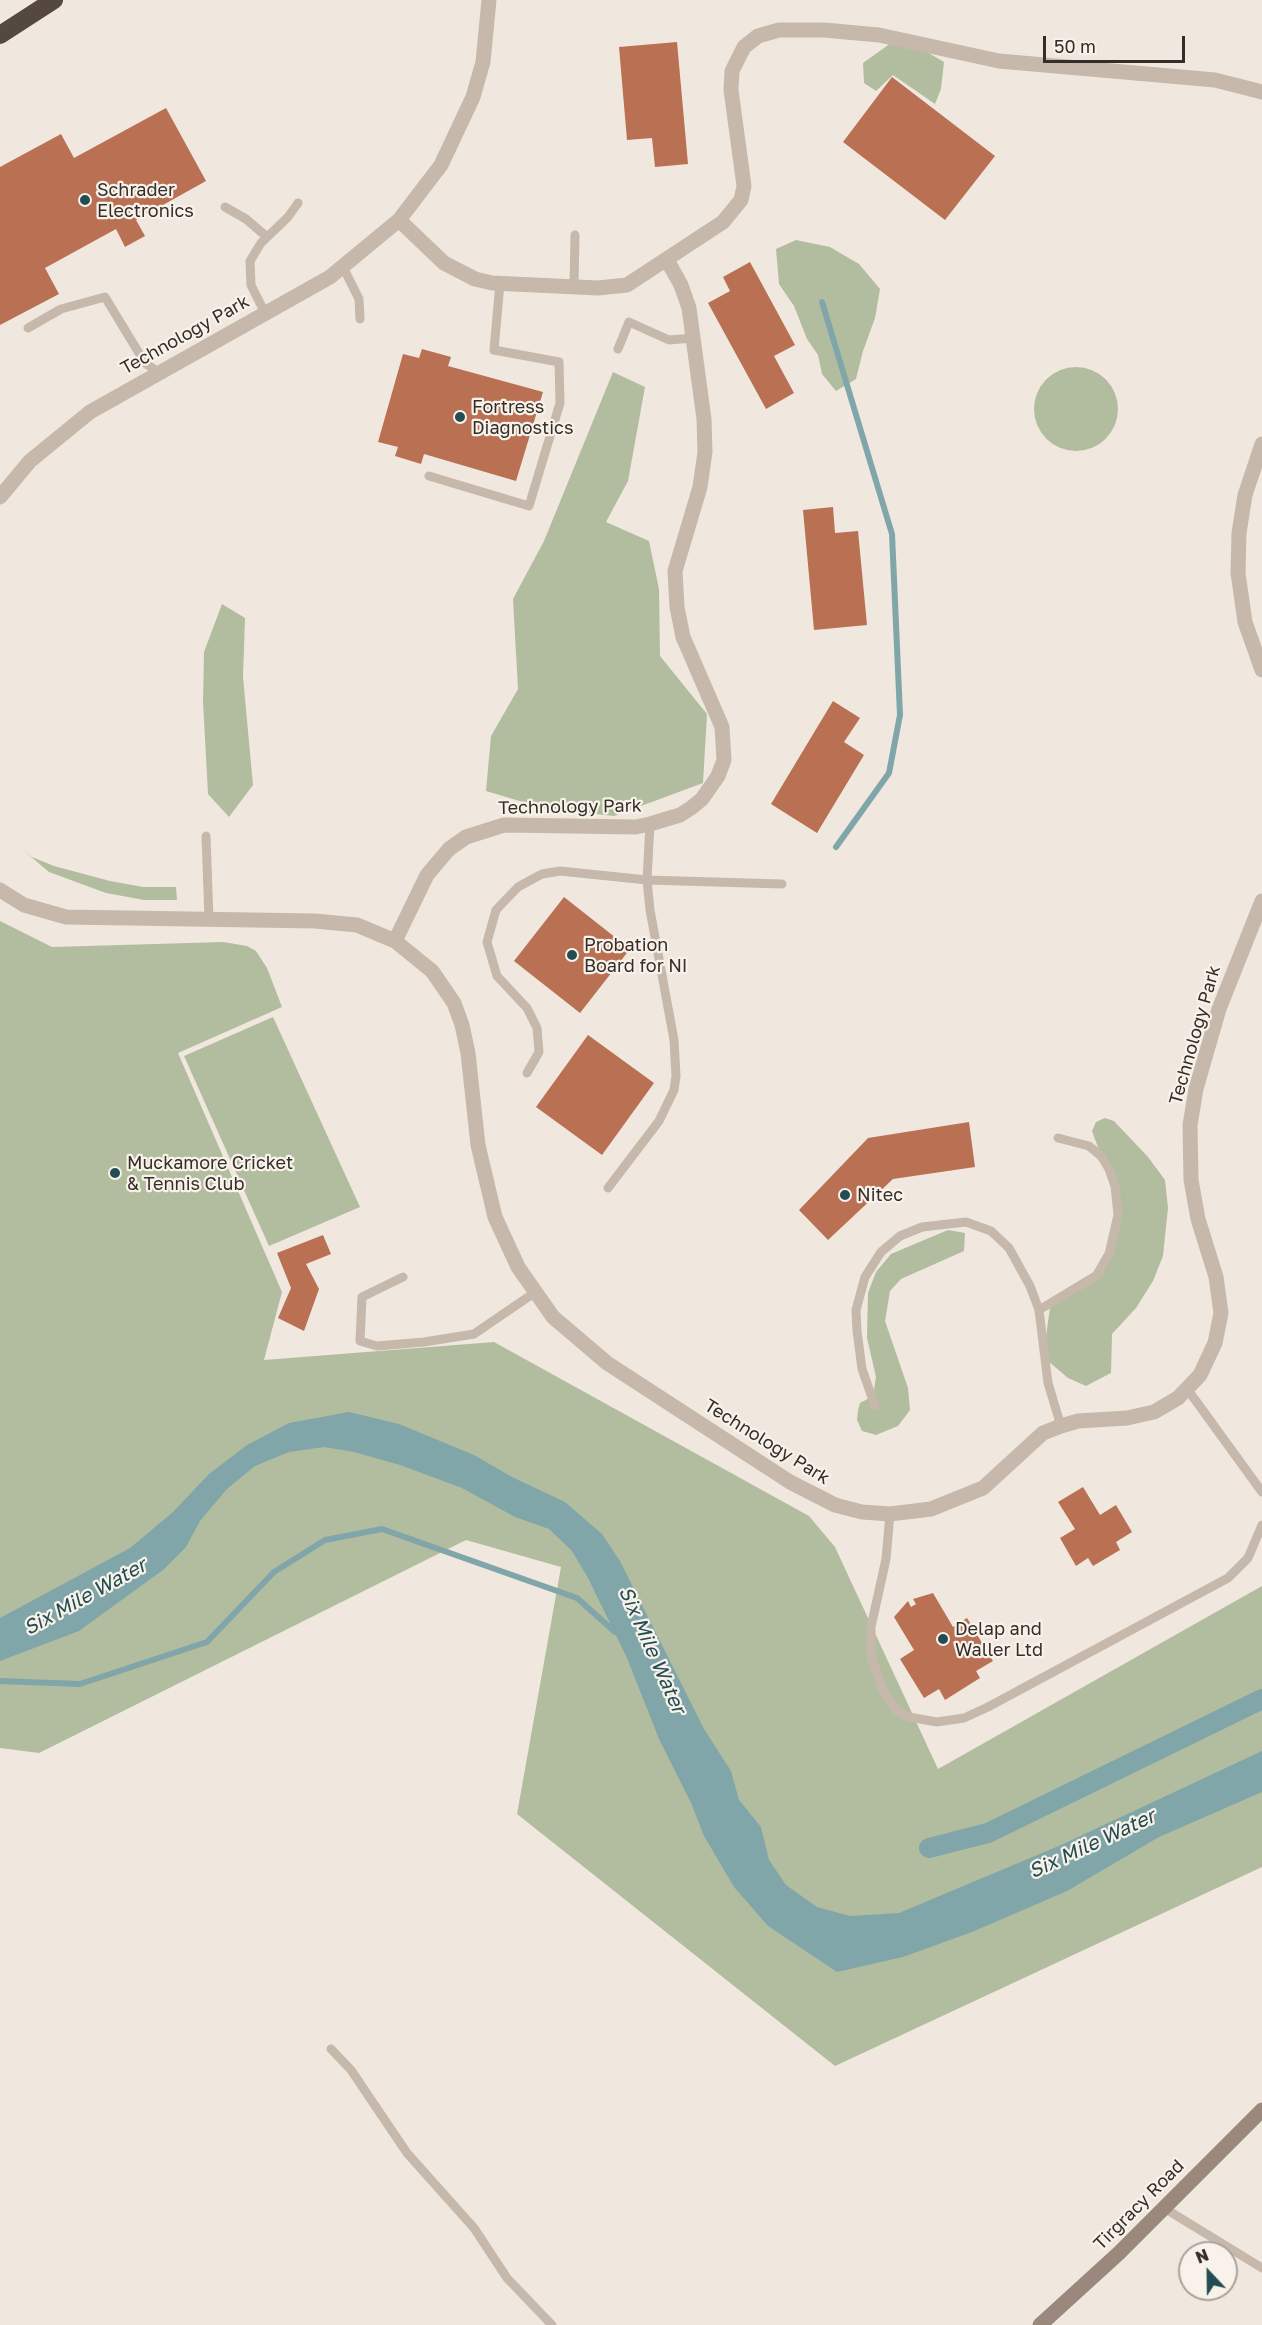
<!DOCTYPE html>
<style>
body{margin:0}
#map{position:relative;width:1262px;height:2325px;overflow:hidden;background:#f0e8de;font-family:"Golos Text",sans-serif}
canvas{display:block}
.north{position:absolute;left:1178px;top:2241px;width:60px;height:60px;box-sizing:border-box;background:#f8f2ea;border:2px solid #aaa39d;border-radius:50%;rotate:338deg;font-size:16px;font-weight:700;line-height:24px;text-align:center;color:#352d29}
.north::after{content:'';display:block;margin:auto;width:21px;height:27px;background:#234d52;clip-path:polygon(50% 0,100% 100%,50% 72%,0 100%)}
.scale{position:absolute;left:1043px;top:36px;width:142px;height:27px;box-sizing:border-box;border:3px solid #352d29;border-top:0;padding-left:8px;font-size:18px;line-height:21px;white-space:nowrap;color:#352d29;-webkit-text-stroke:4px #f8f2ea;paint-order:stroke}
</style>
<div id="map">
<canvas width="1262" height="2325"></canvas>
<div class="north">N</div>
<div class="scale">50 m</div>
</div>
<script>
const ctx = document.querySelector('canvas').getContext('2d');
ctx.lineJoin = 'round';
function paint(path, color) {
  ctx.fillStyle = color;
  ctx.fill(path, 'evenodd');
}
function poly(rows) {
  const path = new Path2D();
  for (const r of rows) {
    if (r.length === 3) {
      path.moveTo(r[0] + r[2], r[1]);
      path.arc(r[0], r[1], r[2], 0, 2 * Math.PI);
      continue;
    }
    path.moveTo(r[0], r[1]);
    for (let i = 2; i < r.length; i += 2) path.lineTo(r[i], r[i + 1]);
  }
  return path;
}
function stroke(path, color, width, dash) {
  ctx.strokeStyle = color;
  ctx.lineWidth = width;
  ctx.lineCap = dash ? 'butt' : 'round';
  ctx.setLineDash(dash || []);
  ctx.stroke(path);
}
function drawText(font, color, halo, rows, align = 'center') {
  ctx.font = font + ' "Golos Text",sans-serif';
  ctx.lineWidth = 4.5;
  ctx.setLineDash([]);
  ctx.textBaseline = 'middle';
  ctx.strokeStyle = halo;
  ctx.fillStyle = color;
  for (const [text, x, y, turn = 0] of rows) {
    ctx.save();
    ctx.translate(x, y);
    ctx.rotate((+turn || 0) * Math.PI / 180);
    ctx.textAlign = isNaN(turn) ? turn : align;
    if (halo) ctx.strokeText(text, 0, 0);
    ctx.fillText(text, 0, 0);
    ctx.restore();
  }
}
const green = poly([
 [891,43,920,48,944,62,941,89,935,104,893,75,876,91,864,83,863,63],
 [796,240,830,247,859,264,880,289,875,318,863,351,856,379,836,391,822,374,818,355,807,339,794,306,779,284,776,249],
 [1076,409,42],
 [613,372,645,387,628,481,606,522,649,541,659,589,660,656,707,714,703,783,614,816,543,808,486,791,491,736,518,689,513,599,544,541],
 [222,604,245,618,243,677,253,785,229,817,208,794,203,702,204,652],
 [22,849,32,857,54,866,110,881,143,887,176,887,177,900,144,900,106,893,49,872],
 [0,921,52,947,223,942,247,946,256,951,267,968,282,1007,178,1053,282,1292,264,1360,494,1342,809,1516,835,1547,938,1769,1262,1586,1262,1867,835,2066,517,1814,561,1567,466,1540,39,1753,0,1748],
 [273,1017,360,1207,269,1246,184,1056],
 [1105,1118,1114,1121,1148,1157,1165,1180,1168,1208,1163,1256,1153,1281,1136,1308,1112,1334,1111,1373,1086,1386,1068,1378,1048,1361,1046,1336,1050,1308,1090,1278,1112,1240,1117,1199,1092,1131,1096,1122],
 [948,1230,965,1233,964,1251,901,1279,890,1291,885,1321,908,1388,910,1410,898,1426,876,1435,862,1431,857,1420,858,1410,860,1403,873,1396,876,1377,867,1338,868,1293,876,1272,891,1254]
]);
const water = poly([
 [349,1412,399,1424,474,1455,512,1477,565,1502,602,1534,620,1561,704,1729,731,1771,739,1800,761,1827,769,1860,786,1885,817,1907,850,1916,899,1913,1061,1845,1262,1751,1262,1792,1159,1837,1067,1891,972,1932,903,1957,837,1972,768,1926,734,1887,704,1836,691,1803,659,1739,627,1658,588,1578,572,1551,549,1529,515,1517,462,1488,400,1465,354,1452,324,1447,289,1452,255,1466,227,1489,200,1521,186,1547,163,1570,79,1631,0,1661,0,1618,130,1548,173,1512,209,1474,247,1445,289,1423]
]);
const stream = poly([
 [822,302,892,534,900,715,889,773,836,847],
 [0,1681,80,1684,207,1642,274,1572,325,1540,382,1529,577,1598,615,1632]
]);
const canal = poly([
 [929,1848,988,1833,1262,1699]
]);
const building = poly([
 [677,42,688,164,655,167,652,138,627,140,619,47],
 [892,77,995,156,945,220,843,142],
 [166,108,206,181,136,220,145,236,125,247,116,229,45,268,59,294,0,325,0,167,61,134,74,158],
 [750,262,795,345,774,356,794,393,766,409,708,303,730,291,723,277],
 [422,349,451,357,448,366,543,392,516,481,424,454,421,464,395,456,398,447,378,442,403,354,419,358],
 [833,507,835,533,858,531,867,625,814,630,803,510],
 [833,701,860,718,844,742,864,755,817,833,771,804],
 [564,897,630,949,580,1013,514,961],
 [588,1035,654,1083,602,1155,536,1107],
 [969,1122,975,1167,893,1179,828,1240,799,1210,868,1138],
 [323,1235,331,1254,306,1264,319,1289,304,1331,278,1318,291,1288,277,1253],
 [1083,1487,1100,1515,1116,1505,1132,1532,1116,1542,1120,1550,1093,1566,1088,1558,1076,1566,1060,1538,1075,1529,1058,1502],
 [933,1593,953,1627,967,1618,993,1661,976,1671,980,1678,945,1700,939,1689,924,1698,900,1659,914,1650,894,1617,908,1601,911,1607,916,1604,913,1599]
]);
const lane = poly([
 [225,207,246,219,267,237],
 [343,267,359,299,360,319],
 [574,286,575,235],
 [265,313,251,285,250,261,261,243,288,217,298,203],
 [28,328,61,309,105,297,145,363,158,372],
 [618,349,629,322,669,340,693,338],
 [429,476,529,506,560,403,559,362,494,350,500,283],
 [206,836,209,919],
 [527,1073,539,1052,537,1028,527,1008,497,976,487,942,496,910,518,887,542,874,560,871,647,880,782,884],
 [608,1188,659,1121,674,1090,676,1076,674,1040,650,910,647,880,650,824],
 [403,1277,362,1297,360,1341,377,1346,424,1342,474,1334,534,1293],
 [1039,1310,1097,1275,1109,1254,1118,1215,1115,1186,1109,1169,1101,1156,1089,1146,1058,1138],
 [1188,1390,1262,1492],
 [875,1406,862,1369,857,1331,856,1310,865,1277,881,1252,900,1236,922,1227,966,1222,991,1231,1009,1248,1030,1286,1039,1310,1048,1383,1061,1426],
 [890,1514,886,1559,871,1627,871,1657,882,1688,896,1710,909,1717,937,1722,964,1718,988,1707,1228,1578,1248,1558,1262,1525],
 [331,2049,351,2070,407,2153,474,2228,507,2278,552,2325],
 [1164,2208,1262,2268]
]);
const street = poly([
 [399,220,444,263,475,279,492,283,598,288,627,285,723,222,741,200,744,186,731,90,732,71,744,47,758,36,779,30,824,30,879,35,999,61,1215,80,1262,92],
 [1262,444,1245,495,1239,533,1238,573,1245,622,1262,670],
 [0,497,30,461,90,412,330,277,399,220,441,165,473,97,483,62,489,0],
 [0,890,24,905,66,917,315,921,357,925,395,941,432,971,454,1003,462,1025,468,1053,478,1145,495,1217,518,1267,553,1317,607,1363,790,1482,835,1505,862,1512,890,1514,931,1509,983,1488,1043,1433,1061,1426,1078,1421,1127,1418,1154,1412,1178,1398,1200,1375,1215,1343,1221,1313,1216,1277,1198,1219,1191,1180,1190,1125,1196,1089,1219,1009,1262,901],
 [395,941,427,875,449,849,466,837,504,825,636,827,650,824,680,815,691,808,702,799,718,776,724,760,722,727,683,637,677,607,675,571,700,487,705,452,704,419,689,308,681,285,667,260]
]);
const secondary = poly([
 [1040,2325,1119,2253,1262,2110]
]);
const highway = poly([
 [0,35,54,0]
]);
const markers = [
 [85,200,6,"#234d52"],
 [460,417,6,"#234d52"],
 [572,955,6,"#234d52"],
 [115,1173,6,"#234d52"],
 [845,1195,6,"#234d52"],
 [943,1639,6,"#234d52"]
];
const poiNames = [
 ["Schrader",97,190],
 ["Electronics",97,211],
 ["Fortress",472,407],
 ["Diagnostics",472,428],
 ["Probation",584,945],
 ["Board for NI",584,966],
 ["Muckamore Cricket",127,1163],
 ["& Tennis Club",127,1184],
 ["Nitec",857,1195],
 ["Delap and",955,1629],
 ["Waller Ltd",955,1650]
];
const streetNames = [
 ["Technology Park",185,335,-29],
 ["Technology Park",570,807,-1],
 ["Technology Park",1195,1035,-74],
 ["Technology Park",767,1442,32],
 ["Tirgracy Road",1139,2205,-45]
];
const waterNames = [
 ["Six Mile Water",85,1597,-29],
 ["Six Mile Water",652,1650,66],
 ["Six Mile Water",1092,1844,-25]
];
paint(green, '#b2bd9f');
paint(water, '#80a6aa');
stroke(stream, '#80a6aa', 6);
stroke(canal, '#80a6aa', 20);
paint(building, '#b97053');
stroke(lane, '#c6b9ab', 9);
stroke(street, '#c6b9ab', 15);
stroke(secondary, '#9a887c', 15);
stroke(highway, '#554841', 18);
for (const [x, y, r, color] of markers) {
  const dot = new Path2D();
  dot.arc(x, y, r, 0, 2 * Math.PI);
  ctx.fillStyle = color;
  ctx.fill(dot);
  stroke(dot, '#f8f2ea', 2);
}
drawText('18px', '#352d29', '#f8f2ea', poiNames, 'left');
drawText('18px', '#352d29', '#f8f2ea', streetNames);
drawText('italic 20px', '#234d52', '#f8f2ea', waterNames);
</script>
